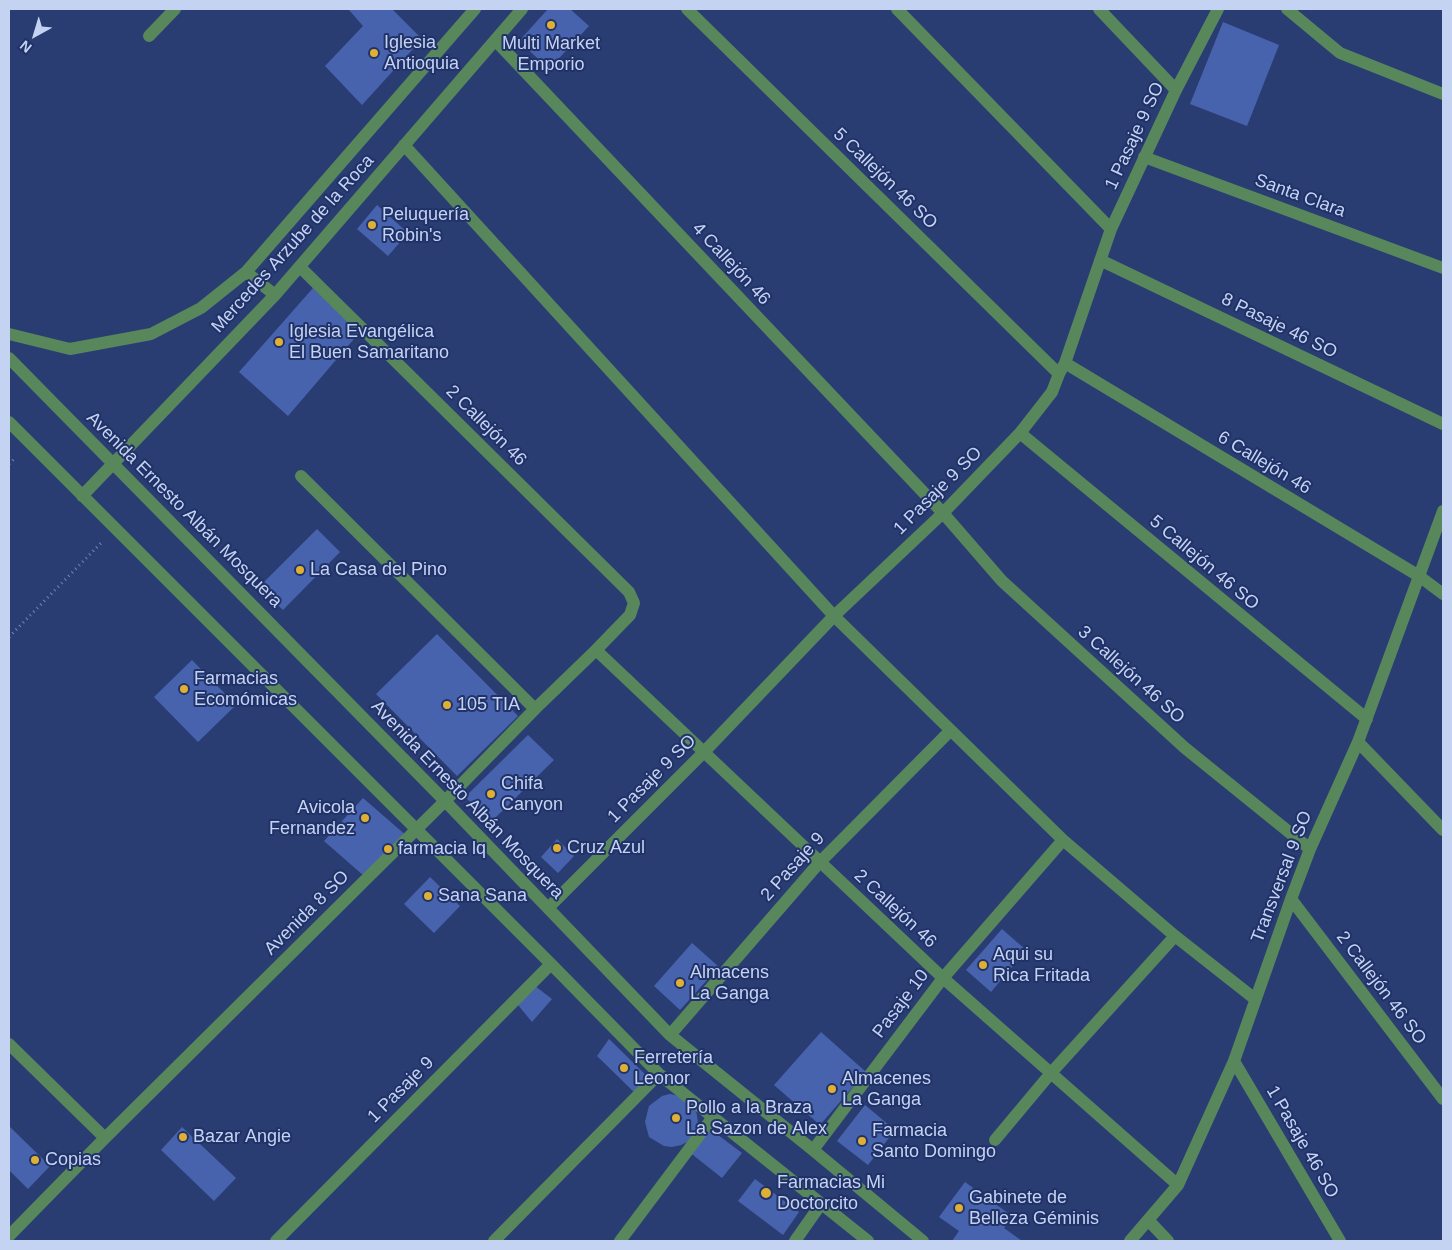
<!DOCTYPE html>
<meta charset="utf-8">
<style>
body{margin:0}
#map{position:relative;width:1452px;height:1250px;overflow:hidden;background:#2a3d73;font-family:Arial,sans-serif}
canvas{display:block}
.frame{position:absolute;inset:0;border:10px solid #c5d3f3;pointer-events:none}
.north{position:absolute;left:10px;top:10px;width:50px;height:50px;-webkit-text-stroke:4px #203267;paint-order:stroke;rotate:219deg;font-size:14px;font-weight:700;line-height:20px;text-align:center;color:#c5d3f3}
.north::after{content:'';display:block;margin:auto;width:18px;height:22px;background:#c5d3f3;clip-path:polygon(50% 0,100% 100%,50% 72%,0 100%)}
</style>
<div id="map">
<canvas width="1452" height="1250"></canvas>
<div class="frame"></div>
<div class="north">N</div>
</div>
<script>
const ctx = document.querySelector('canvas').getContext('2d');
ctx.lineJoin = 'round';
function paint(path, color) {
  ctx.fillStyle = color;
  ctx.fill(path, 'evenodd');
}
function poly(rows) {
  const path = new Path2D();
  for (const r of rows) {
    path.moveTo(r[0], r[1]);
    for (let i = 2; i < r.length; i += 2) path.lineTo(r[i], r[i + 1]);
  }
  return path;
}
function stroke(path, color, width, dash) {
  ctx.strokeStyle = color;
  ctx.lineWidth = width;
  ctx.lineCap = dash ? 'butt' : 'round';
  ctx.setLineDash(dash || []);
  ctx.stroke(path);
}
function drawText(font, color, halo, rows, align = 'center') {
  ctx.font = font + ' Arial,sans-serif';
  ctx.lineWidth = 4;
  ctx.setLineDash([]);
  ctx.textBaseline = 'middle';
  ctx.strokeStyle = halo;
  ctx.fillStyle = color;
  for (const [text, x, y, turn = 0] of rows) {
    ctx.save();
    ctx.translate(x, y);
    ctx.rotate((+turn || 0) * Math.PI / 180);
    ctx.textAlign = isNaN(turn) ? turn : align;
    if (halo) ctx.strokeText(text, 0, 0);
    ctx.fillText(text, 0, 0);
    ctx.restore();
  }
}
const building = poly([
 [350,9,392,9,422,39,362,105,325,66,363,26,349,10],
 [548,9,570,9,589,26,549,69,519,41],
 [1223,22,1279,45,1247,126,1190,104],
 [377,205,408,233,388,256,357,229],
 [313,288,359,333,288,416,239,372],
 [317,529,340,552,283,610,259,587],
 [437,634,518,716,457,776,376,694],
 [192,660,236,705,198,742,154,697],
 [528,735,554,760,491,822,465,797],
 [363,798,408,837,364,876,324,841],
 [557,839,574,856,558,873,541,857],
 [430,877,460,906,434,933,404,904],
 [1002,929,1026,950,991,992,966,970],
 [692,943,719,967,680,1010,654,986],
 [535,986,552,999,532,1022,518,1005],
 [821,1032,866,1072,820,1125,774,1085],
 [609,1039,652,1081,637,1095,597,1056],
 [670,1094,679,1096,694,1107,697,1115,698,1124,695,1133,689,1141,681,1145,672,1147,664,1146,649,1137,645,1122,649,1106,662,1096],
 [865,1105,895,1130,868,1165,837,1141],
 [9,1126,50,1166,28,1189,9,1170],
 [182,1127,236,1178,214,1201,161,1150],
 [710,1129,742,1153,722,1178,688,1151],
 [755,1179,799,1212,783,1235,738,1201],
 [965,1182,1012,1216,1004,1228,1022,1241,952,1241,959,1231,939,1217]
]);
const path = poly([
 [9,464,15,458],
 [9,637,102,542]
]);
const minor = poly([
 [687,9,1059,374],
 [897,9,1111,229],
 [1099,9,1176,90],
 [1287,9,1340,53,1443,94],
 [149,36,175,9],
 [495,40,943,513,1002,581,1185,748,1310,849],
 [404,145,834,616,1063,840,1175,936,1255,999],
 [1144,157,1443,268],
 [1100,260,1443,424],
 [246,272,275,295],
 [9,334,70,349,151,334,201,308,246,272,475,9],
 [9,358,445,801,670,1035,813,1150,923,1241],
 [1065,363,1419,576,1443,594],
 [9,422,551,964,659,1074,868,1241],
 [1020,433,1367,719],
 [301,476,535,709],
 [82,496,275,295,522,9],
 [596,650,943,978,1178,1185],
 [1358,742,1443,830],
 [1291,899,1443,1099],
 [548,908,704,752,834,616,943,513,1020,433,1038,410,1052,392,1059,374,1065,363,1111,229,1176,90,1218,9],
 [670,1035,819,863,950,731],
 [9,1044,105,1138],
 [1234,1061,1340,1241],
 [995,1140,1051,1073,1175,936],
 [813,1150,943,978,1063,840],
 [1148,1220,1168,1241],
 [9,1236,105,1138,445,801,535,709,596,650,630,615,634,603,629,592,300,267],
 [276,1241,551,964],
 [494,1241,659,1074],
 [620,1241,713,1117],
 [795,1241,821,1204],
 [1130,1241,1178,1185,1234,1061,1291,899,1310,849,1358,742,1443,511]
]);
const markers = [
 [551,25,5,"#dfb034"],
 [374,53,5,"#dfb034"],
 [372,225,5,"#dfb034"],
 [279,342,5,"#dfb034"],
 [300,570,5,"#dfb034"],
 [184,689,5,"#dfb034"],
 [447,705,5,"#dfb034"],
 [491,794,5,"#dfb034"],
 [365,818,5,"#dfb034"],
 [557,848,5,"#dfb034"],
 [388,849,5,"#dfb034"],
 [428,896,5,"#dfb034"],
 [983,965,5,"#dfb034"],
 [680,983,5,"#dfb034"],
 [624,1068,5,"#dfb034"],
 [832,1089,5,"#dfb034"],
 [676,1118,5,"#dfb034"],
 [183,1137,5,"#dfb034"],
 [862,1141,5,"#dfb034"],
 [35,1160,5,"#dfb034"],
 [766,1193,6,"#dfb034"],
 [959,1208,5,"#dfb034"]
];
const poiNames = [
 ["Iglesia",384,43],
 ["Antioquia",384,64],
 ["Multi Market",551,44,"center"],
 ["Emporio",551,65,"center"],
 ["Peluquería",382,215],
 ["Robin's",382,236],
 ["Iglesia Evangélica",289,332],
 ["El Buen Samaritano",289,353],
 ["La Casa del Pino",310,570],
 ["Farmacias",194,679],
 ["Ecomómicas",194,700],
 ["105 TIA",457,705],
 ["Chifa",501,784],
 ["Canyon",501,805],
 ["Avicola",355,808,"right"],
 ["Fernandez",355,829,"right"],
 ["Cruz Azul",567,848],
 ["farmacia lq",398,849],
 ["Sana Sana",438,896],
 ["Aqui su",993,955],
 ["Rica Fritada",993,976],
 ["Almacens",690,973],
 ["La Ganga",690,994],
 ["Ferretería",634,1058],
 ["Leonor",634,1079],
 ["Almacenes",842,1079],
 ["La Ganga",842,1100],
 ["Pollo a la Braza",686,1108],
 ["La Sazon de Alex",686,1129],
 ["Farmacia",872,1131],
 ["Santo Domingo",872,1152],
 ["Bazar Angie",193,1137],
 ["Copias",45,1160],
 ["Farmacias Mi",777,1183],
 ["Doctorcito",777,1204],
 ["Gabinete de",969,1198],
 ["Belleza Géminis",969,1219]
];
const streetNames = [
 ["1 Pasaje 9 SO",1135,136,-65],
 ["5 Callejón 46 SO",885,179,44],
 ["Santa Clara",1300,196,20],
 ["Mercedes Arzube de la Roca",293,244,-48],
 ["4 Callejón 46",731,264,47],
 ["8 Pasaje 46 SO",1279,326,26],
 ["2 Callejón 46",486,426,45],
 ["6 Callejón 46",1264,463,31],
 ["1 Pasaje 9 SO",938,491,-45],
 ["Avenida Ernesto Albán Mosquera",184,510,45],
 ["5 Callejón 46 SO",1204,563,40],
 ["3 Callejón 46 SO",1131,675,42],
 ["1 Pasaje 9 SO",652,779,-45],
 ["Avenida Ernesto Albán Mosquera",467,800,46],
 ["2 Pasaje 9",793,867,-48],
 ["Transversal 9 SO",1282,877,-69],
 ["2 Callejón 46",895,909,43],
 ["Avenida 8 SO",307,913,-45],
 ["2 Callejón 46 SO",1381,988,53],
 ["Pasaje 10",901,1004,-53],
 ["1 Pasaje 9",401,1090,-45],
 ["1 Pasaje 46 SO",1302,1142,60]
];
paint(building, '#4863ae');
stroke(path, '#7686b2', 3, [1, 4]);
stroke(minor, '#58875c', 12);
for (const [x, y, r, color] of markers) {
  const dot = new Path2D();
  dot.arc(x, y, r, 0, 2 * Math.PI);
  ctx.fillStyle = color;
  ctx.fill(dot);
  stroke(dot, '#203267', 2);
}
drawText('18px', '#c5d3f3', '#203267', poiNames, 'left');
drawText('18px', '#c5d3f3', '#203267', streetNames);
</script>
